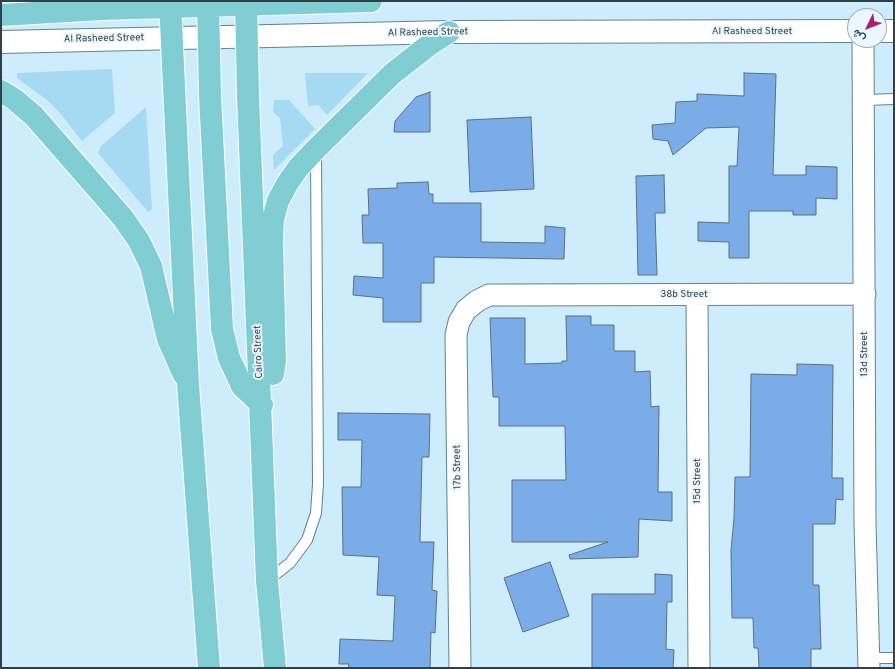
<!DOCTYPE html>
<meta charset="utf-8">
<style>
body{margin:0}
#map{position:relative;width:895px;height:669px;overflow:hidden;background:#ceedfc;font-family:Overpass,Vazirmatn,sans-serif}
canvas{display:block}
.frame{position:absolute;inset:0;border:2px solid #323f44;pointer-events:none}
.north{position:absolute;left:847px;top:8px;width:40px;height:40px;box-sizing:border-box;background:#ebf7fd;border:1px solid #a1adb3;border-radius:50%;rotate:227deg;font-size:11px;font-weight:700;line-height:16px;text-align:center;color:#323f44}
.north::after{content:'';display:block;margin:auto;width:14px;height:18px;background:#a6206a;clip-path:polygon(50% 0,100% 100%,50% 72%,0 100%)}
</style>
<div id="map">
<canvas width="895" height="669"></canvas>
<div class="frame"></div>
<div class="north">ش</div>
</div>
<script>
const ctx = document.querySelector('canvas').getContext('2d');
ctx.lineJoin = 'round';
function paint(path, color) {
  ctx.fillStyle = color;
  ctx.fill(path, 'evenodd');
}
function poly(rows) {
  const path = new Path2D();
  for (const r of rows) {
    path.moveTo(r[0], r[1]);
    for (let i = 2; i < r.length; i += 2) path.lineTo(r[i], r[i + 1]);
  }
  return path;
}
function stroke(path, color, width, dash) {
  ctx.strokeStyle = color;
  ctx.lineWidth = width;
  ctx.lineCap = dash ? 'butt' : 'round';
  ctx.setLineDash(dash || []);
  ctx.stroke(path);
}
function drawText(font, color, halo, rows, align = 'center') {
  ctx.font = font + ' Overpass,sans-serif';
  ctx.lineWidth = 4;
  ctx.setLineDash([]);
  ctx.textBaseline = 'middle';
  ctx.strokeStyle = halo;
  ctx.fillStyle = color;
  for (const [text, x, y, turn = 0] of rows) {
    ctx.save();
    ctx.translate(x, y);
    ctx.rotate((+turn || 0) * Math.PI / 180);
    ctx.textAlign = isNaN(turn) ? turn : align;
    if (halo) ctx.strokeText(text, 0, 0);
    ctx.fillText(text, 0, 0);
    ctx.restore();
  }
}
const green = poly([
 [112,69,115,113,82,141,60,113,47,100,17,78,17,73],
 [305,73,368,73,327,115,318,105,308,106],
 [274,100,289,100,315,129,274,170,273,155,283,146,280,118,273,112],
 [146,107,152,209,148,212,98,153,101,146]
]);
const building = poly([
 [744,73,776,74,773,175,806,175,806,166,837,167,837,199,816,198,816,215,793,215,793,211,749,211,749,258,729,258,729,242,698,241,698,222,729,223,729,166,737,166,739,127,706,128,673,155,668,141,653,139,652,125,675,123,676,102,697,101,697,94,744,96,744,73],
 [430,92,430,132,394,132,395,121,416,97,430,92],
 [531,117,534,189,470,192,467,120,531,117],
 [664,175,665,213,655,213,657,275,638,275,636,176,664,175],
 [428,182,429,194,433,194,433,203,481,203,481,242,545,243,545,226,565,228,564,259,434,257,434,283,421,283,421,322,383,322,383,298,353,295,354,276,383,278,383,243,363,243,362,215,369,215,368,189,397,188,397,183,428,182],
 [566,316,591,316,591,325,614,325,614,351,635,351,635,372,650,371,651,407,659,406,658,492,672,492,672,521,639,519,638,557,570,559,569,555,608,542,512,542,512,480,566,480,565,426,499,426,499,397,493,397,490,318,525,318,525,364,562,363,562,361,567,361,566,316],
 [797,364,833,365,832,478,843,478,843,500,836,499,835,524,813,524,813,585,819,585,821,649,811,649,811,668,759,668,758,648,754,648,753,618,732,618,731,550,734,518,735,477,750,477,751,374,797,375,797,364],
 [338,413,430,414,429,457,422,457,420,542,434,542,432,590,437,591,435,633,431,632,430,668,348,668,349,664,339,664,340,639,393,641,395,596,377,595,379,557,343,555,342,487,361,487,362,440,338,440,338,413],
 [550,562,569,616,523,632,504,578,550,562],
 [655,574,672,575,672,602,667,602,666,649,674,650,673,668,592,668,592,594,655,594,655,574]
]);
const service = poly([
 [865,100,894,99],
 [267,581,290,563,307,540,316,513,318,484,316,151],
 [869,658,894,658]
]);
const minor = poly([
 [863,40,865,523,869,668],
 [697,295,699,668],
 [460,668,456,335,459,322,466,310,477,301,489,295,503,295,865,294]
]);
const secondary = poly([
 [879,31,894,31],
 [1,42,449,32,855,31]
]);
const primary = poly([
 [170,1,188,384,209,668],
 [208,1,210,96,222,329,229,358,242,386,262,405],
 [246,1,248,95,267,581,275,668],
 [1,15,103,9,371,1],
 [1,91,14,99,34,116,123,218,139,241,151,266,168,339,184,375],
 [273,374,275,361,272,240,273,220,278,201,287,184,298,168,316,149,392,74,429,45,449,32]
]);
const streetNames = [
 ["Al Rasheed Street",752,32],
 ["Al Rasheed Street",428,33,-1],
 ["Al Rasheed Street",104,39,-1],
 ["38b Street",684,295],
 ["Cairo Street",259,352,-92],
 ["13d Street",865,354,-90],
 ["17b Street",458,467,-91],
 ["15d Street",698,481,-90]
];
paint(green, '#a5daf2');
paint(building, '#7aade8');
stroke(building, '#5c6e82', 1);
stroke(service, '#65828e', 12);
stroke(minor, '#65828e', 23);
stroke(secondary, '#65828e', 24);
stroke(primary, '#fff', 24);
stroke(service, '#fff', 10);
stroke(minor, '#fff', 21);
stroke(secondary, '#fff', 22);
stroke(primary, '#80ced4', 22);
drawText('10px', '#323f44', '#ebf7fd', streetNames);
</script>
